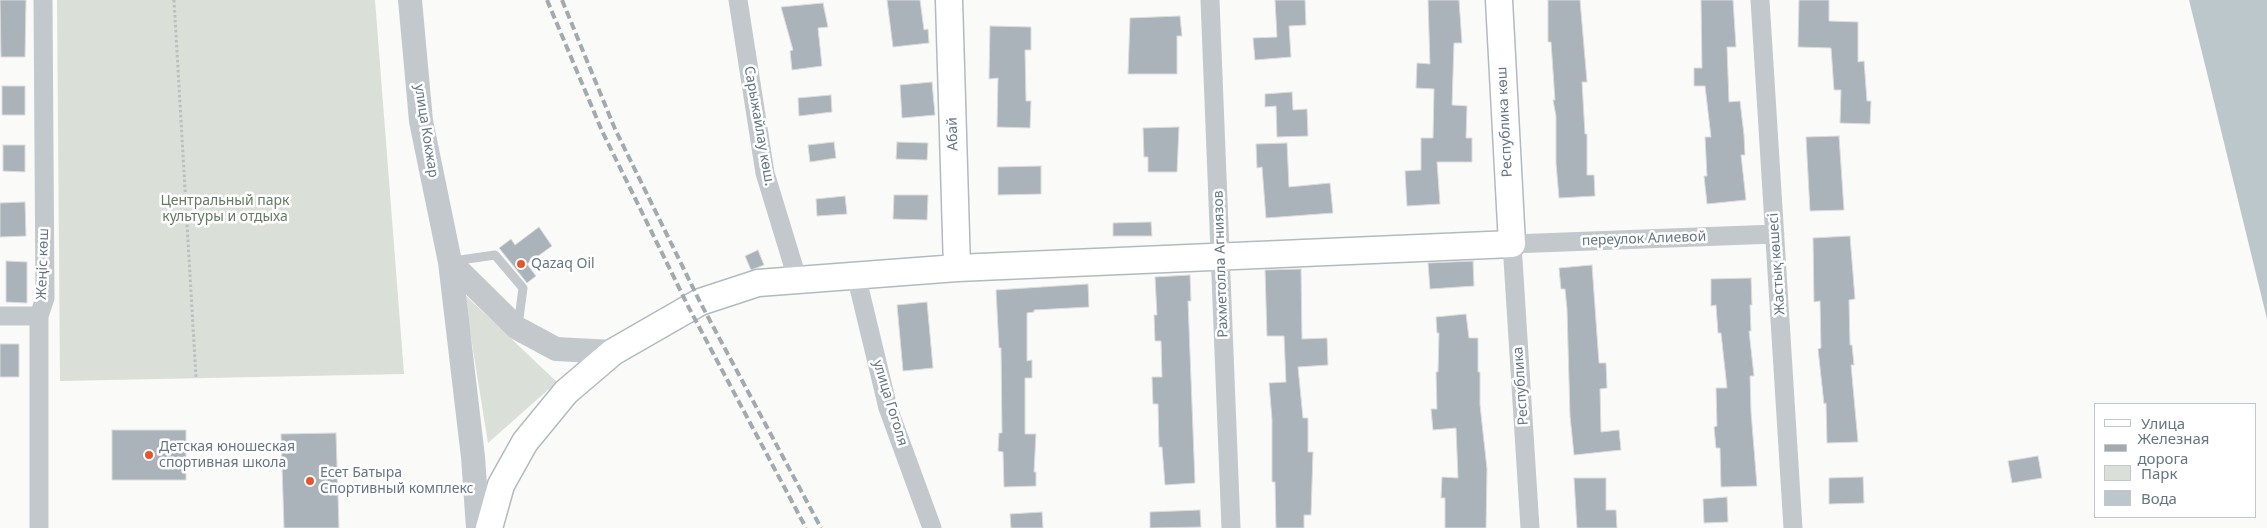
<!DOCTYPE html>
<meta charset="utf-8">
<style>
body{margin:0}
#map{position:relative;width:2267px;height:528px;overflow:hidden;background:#fafaf8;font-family:"Noto Sans",sans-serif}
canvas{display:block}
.legend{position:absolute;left:2094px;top:403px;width:162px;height:115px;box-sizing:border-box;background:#fff;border:1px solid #c1c8cd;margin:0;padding:6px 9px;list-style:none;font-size:15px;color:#657683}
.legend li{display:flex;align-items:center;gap:10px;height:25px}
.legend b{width:25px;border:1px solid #c1c8cd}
</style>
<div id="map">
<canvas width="2267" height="528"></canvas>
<ul class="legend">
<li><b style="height:6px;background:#fff"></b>Улица</li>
<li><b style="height:6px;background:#a2aab0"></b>Железная дорога</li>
<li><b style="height:14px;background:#dadfd7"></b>Парк</li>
<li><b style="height:14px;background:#bbc7cb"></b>Вода</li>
</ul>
</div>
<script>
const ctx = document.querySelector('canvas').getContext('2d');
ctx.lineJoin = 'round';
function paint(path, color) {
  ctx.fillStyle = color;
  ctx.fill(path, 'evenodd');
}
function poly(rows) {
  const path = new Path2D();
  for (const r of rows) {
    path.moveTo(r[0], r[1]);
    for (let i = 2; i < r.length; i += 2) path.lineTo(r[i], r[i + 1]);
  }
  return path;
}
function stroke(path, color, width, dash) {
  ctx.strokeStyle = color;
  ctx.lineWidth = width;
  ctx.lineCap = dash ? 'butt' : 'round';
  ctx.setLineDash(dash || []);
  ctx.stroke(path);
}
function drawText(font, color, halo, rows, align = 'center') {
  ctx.font = font + ' "Noto Sans",sans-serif';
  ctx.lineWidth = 5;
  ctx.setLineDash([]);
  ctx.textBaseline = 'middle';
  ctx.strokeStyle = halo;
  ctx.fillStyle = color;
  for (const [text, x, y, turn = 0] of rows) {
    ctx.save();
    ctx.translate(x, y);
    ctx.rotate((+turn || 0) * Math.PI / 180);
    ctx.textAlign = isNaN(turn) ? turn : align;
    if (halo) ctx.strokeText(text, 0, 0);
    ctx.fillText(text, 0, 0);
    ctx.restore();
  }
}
const green = poly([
 [57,0,375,0,404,374,60,381],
 [464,294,557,382,488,443]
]);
const water = poly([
 [2189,0,2267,0,2267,319,2208,77]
]);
const building = poly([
 [0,0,26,0,25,57,1,57,0,0],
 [887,0,920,0,924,30,928,29,929,43,893,47,887,0],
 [1275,0,1305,0,1306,25,1289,26,1291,57,1255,60,1253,38,1277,37,1275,0],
 [1428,0,1459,0,1462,43,1454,43,1452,105,1467,106,1466,138,1472,138,1472,162,1437,162,1440,204,1407,206,1405,171,1421,170,1421,138,1433,138,1434,89,1416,88,1417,63,1430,64,1428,0],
 [1548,0,1580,0,1587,82,1582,82,1585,134,1587,134,1587,175,1594,175,1595,196,1559,198,1556,163,1556,116,1553,100,1555,100,1551,42,1548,42,1548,0],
 [1701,0,1733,0,1736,47,1727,47,1729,102,1740,101,1744,135,1745,155,1741,155,1746,200,1707,204,1704,176,1707,176,1705,137,1711,137,1705,86,1694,86,1694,68,1702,68,1701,0],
 [1799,0,1829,0,1829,21,1858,22,1858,62,1864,61,1867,101,1871,101,1870,124,1840,123,1841,90,1834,90,1831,48,1798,47,1799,0],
 [823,3,828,27,818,28,822,66,792,70,790,51,793,50,781,7,823,3],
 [1180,16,1182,36,1177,36,1177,74,1128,74,1130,18,1180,16],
 [990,26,1031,27,1031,50,1025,50,1026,101,1031,101,1030,128,997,127,998,78,989,79,990,26],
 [932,82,935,115,902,118,900,85,932,82],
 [2,86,25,86,25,115,2,115,2,86],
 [1292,92,1293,110,1307,109,1308,136,1277,137,1276,106,1265,107,1265,94,1292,92],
 [831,95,832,112,799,116,798,98,831,95],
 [1179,127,1177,172,1148,172,1148,157,1144,157,1143,128,1179,127],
 [1839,136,1844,210,1810,211,1806,137,1839,136],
 [834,142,836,158,810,162,808,145,834,142],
 [897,142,928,143,927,160,896,159,897,142],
 [1287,143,1289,187,1330,183,1333,213,1266,218,1262,167,1257,168,1256,144,1287,143],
 [3,145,25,145,25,172,3,171,3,145],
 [1041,166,1041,194,998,195,998,167,1041,166],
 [894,195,928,195,927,220,893,219,894,195],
 [845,196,847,214,817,216,816,199,845,196],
 [25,202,26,236,0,237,0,203,25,202],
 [1151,222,1152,236,1113,236,1113,223,1151,222],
 [539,227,552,246,527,264,536,276,527,283,499,248,511,239,515,245,539,227],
 [1850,236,1855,299,1849,300,1850,345,1852,345,1854,365,1851,365,1858,442,1827,443,1826,403,1824,404,1818,349,1821,348,1820,301,1814,302,1813,238,1850,236],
 [758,250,764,265,751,270,745,256,758,250],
 [6,261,27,262,27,303,6,302,6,261],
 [1473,261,1474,286,1430,289,1428,263,1473,261],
 [1592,265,1599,363,1606,363,1607,388,1600,389,1601,432,1619,430,1621,450,1574,455,1570,416,1567,309,1565,289,1561,289,1559,268,1592,265],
 [1301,269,1302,339,1327,338,1328,365,1298,367,1303,418,1308,418,1308,452,1313,452,1311,515,1304,515,1304,528,1276,528,1275,482,1272,482,1272,419,1269,383,1286,382,1284,336,1267,336,1265,270,1301,269],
 [1190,275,1191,301,1188,301,1195,483,1165,485,1162,447,1159,447,1158,404,1153,404,1152,377,1162,377,1161,341,1155,341,1154,315,1157,315,1155,277,1190,275],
 [1751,278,1752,305,1750,305,1751,331,1749,331,1754,376,1750,376,1751,412,1757,486,1721,487,1720,448,1716,448,1714,427,1717,426,1716,388,1727,388,1721,333,1718,333,1716,305,1711,306,1711,279,1751,278],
 [1088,284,1089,307,1034,310,1034,312,1027,313,1027,361,1032,360,1032,378,1025,378,1025,434,1036,434,1034,472,1036,472,1036,486,1004,487,1003,452,998,451,999,433,1002,433,1001,348,999,348,996,290,1088,284],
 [927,302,933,368,903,371,897,305,927,302],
 [1466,314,1469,338,1478,338,1478,372,1480,372,1480,405,1487,469,1486,528,1445,528,1445,498,1441,498,1442,477,1458,478,1456,428,1433,430,1431,409,1437,409,1436,372,1438,372,1439,333,1437,333,1436,317,1466,314],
 [0,344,19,344,19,377,0,377,0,344],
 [112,430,186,430,186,480,112,480,112,430],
 [336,433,339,528,284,528,281,434,336,433],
 [2038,456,2042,478,2012,483,2008,461,2038,456],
 [1863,477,1864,503,1829,504,1829,478,1863,477],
 [1574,478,1606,478,1606,510,1616,510,1617,528,1577,528,1574,478],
 [1727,497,1728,522,1704,523,1703,499,1727,497],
 [1200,510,1201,527,1150,528,1150,512,1200,510],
 [1042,512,1043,528,1011,528,1010,514,1042,512]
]);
const path = poly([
 [174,0,196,378]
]);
const service = poly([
 [453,261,495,255,523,288,518,326]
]);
const minor = poly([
 [738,0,765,173,797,278],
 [1210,0,1231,528],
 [1760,0,1793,528],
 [856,275,888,408,932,528],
 [0,316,39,316],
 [39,528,39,316,45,298,43,0],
 [1530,528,1512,244,1775,234]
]);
const tertiary = poly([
 [410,0,421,121,450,262,473,457,478,528],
 [450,262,517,328,556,349,613,352]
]);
const secondary = poly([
 [949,0,957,268],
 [489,528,501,485,525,442,566,392,613,352,700,302,758,283,957,268,1512,244,1499,0]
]);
const rail = poly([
 [547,0,602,131,689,308,806,528],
 [562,0,615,129,700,302,821,528]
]);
const markers = [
 [521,264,5,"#e4572e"],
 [149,455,5,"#e4572e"],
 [310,481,5,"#e4572e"]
];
const streetNames = [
 ["Республика көш",1505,122,-93],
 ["Сарыжайлау көш.",759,126,80],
 ["улица Кокжар",426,131,81],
 ["Абай",953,134,-92],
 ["переулок Алиевой",1644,239,-2],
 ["Жеңіс көш",43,264,-88],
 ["Рахметолла Агниязов",1221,264,-92],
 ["Жастық көшесі",1777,264,-94],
 ["Республика",1521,386,-94],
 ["улица Гоголя",890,403,73]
];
const parkNames = [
 ["Центральный парк",225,201],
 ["культуры и отдыха",225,217]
];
const poiNames = [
 ["Qazaq Oil",531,264],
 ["Детская юношеская",159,447],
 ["спортивная школа",159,463],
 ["Есет Батыра",320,473],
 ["Спортивный комплекс",320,489]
];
paint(green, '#dadfd7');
paint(water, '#bbc7cb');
paint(building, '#aab3b9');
stroke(building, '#dcdcda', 1);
stroke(secondary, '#b3babf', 29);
stroke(path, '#bbbfc2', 3, [2.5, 2.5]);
stroke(service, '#c3c8cc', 9);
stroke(minor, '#c3c8cc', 19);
stroke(tertiary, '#c3c8cc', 24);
stroke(secondary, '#fff', 26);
stroke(rail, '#a2aab0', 4, [8, 4]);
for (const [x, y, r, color] of markers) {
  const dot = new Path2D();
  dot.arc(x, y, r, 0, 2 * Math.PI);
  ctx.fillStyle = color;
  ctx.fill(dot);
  stroke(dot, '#fff', 2);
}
drawText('14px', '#657683', '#fff', streetNames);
drawText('14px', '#687a64', '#fff', parkNames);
drawText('14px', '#657683', '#fff', poiNames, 'left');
</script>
